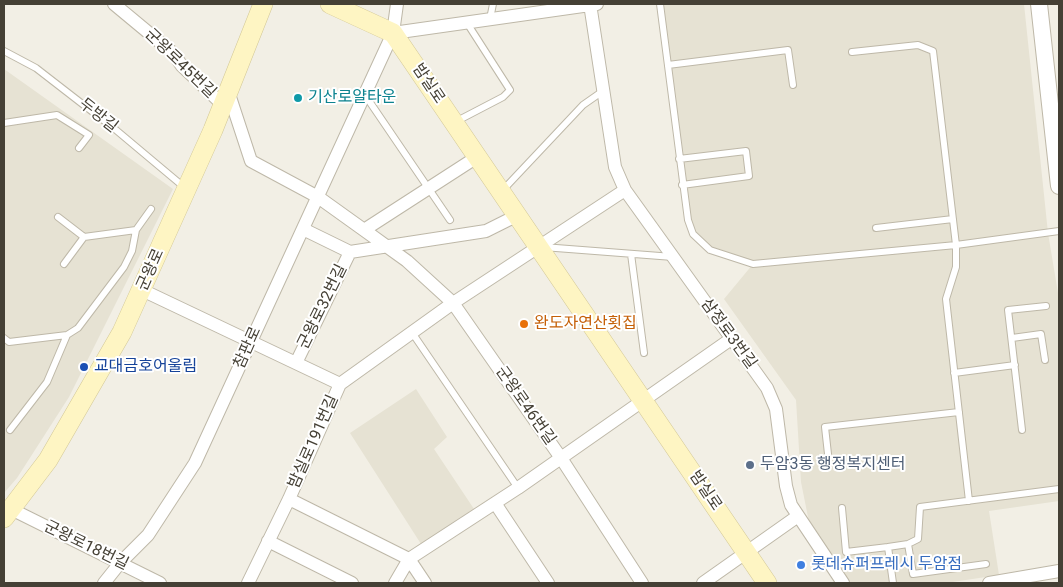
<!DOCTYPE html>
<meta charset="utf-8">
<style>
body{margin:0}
#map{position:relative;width:1063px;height:587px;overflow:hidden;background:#f2efe5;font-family:Roboto,sans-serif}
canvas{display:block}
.frame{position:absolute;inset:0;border:5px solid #454035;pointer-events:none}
</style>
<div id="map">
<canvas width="1063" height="587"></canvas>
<div class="frame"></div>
</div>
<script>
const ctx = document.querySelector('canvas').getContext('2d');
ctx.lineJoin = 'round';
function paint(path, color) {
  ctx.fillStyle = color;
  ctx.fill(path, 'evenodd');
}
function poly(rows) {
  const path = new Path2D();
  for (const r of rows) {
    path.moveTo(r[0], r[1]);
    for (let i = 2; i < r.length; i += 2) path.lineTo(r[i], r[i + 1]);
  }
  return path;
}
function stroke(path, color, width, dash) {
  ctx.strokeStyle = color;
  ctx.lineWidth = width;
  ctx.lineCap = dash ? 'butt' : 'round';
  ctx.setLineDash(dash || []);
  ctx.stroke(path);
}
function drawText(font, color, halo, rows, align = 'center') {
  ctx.font = font + ' Roboto,"Noto Sans KR",sans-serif';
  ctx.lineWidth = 4;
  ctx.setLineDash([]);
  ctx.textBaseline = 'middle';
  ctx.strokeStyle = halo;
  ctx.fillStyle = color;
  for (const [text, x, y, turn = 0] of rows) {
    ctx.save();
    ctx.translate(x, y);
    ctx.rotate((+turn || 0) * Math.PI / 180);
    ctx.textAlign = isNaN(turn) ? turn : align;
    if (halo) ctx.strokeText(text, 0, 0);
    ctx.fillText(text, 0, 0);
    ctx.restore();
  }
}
const residential = poly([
 [660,4,1024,4,1048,233,1059,299,1059,501,989,511,999,575,946,583,850,583,809,522,801,482,796,400,724,299,753,264,710,250,699,241,688,220],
 [4,69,173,189,69,397,17,478,4,493],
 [416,389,447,437,434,449,474,509,421,544,350,433]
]);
const service = poly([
 [660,4,688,220,693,234,710,250,753,264,956,245,1059,231],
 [490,19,493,4],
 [4,51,36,68,116,130,184,187],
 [852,52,918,45,933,51,956,245,956,267,946,299,969,501],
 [668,65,788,50,793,85],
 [365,95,450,220],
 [455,122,503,97,510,90,467,23],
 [4,123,57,115,89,135,79,148],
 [679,159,746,151,749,176,682,185],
 [502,191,583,105,603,91],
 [58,217,84,237,136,230],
 [876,228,953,219],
 [543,247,673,257],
 [631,254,644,353],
 [64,264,84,237],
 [413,334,518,488],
 [4,338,9,342,67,335],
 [1012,338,1041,334,1045,360],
 [954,373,1015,365],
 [10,430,47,382,67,335,78,328,124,267,132,251,136,230,151,209],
 [1022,430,1008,310,1046,306],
 [828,454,825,427,959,412],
 [842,508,846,552,888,547],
 [908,544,913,574,986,564],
 [893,583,888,547,908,544,918,539,920,507,1059,489]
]);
const minor = poly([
 [114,4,173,53,182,66,223,105],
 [590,4,615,167,625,190,767,388,776,409,786,486,791,505,843,583],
 [393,33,597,4],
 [228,91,251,161,318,197,364,230,407,261,453,303,561,458,642,583],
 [303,229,350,252,486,231,516,216],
 [364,230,477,157],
 [142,290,340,384],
 [296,363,350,252],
 [289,499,409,559,425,583],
 [495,503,548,583],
 [11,509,160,583],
 [268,541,352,583],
 [104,583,120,563,148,535,195,463,393,33,397,4],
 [248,583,289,499,340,384,453,303,625,190],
 [395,583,409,559,518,488,731,339],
 [703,583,798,516],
 [989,583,1059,571]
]);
const tertiary = poly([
 [1039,4,1059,186]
]);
const secondary = poly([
 [330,4,393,33,767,583],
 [4,518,48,460,122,332,213,130,263,4]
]);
const markers = [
 [298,98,5,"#0f9aa8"],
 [524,324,5,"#e8710a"],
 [84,367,5,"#1a4fb4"],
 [750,465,5,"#5c6f8a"],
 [801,565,5,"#3f7fe0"]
];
const streetNames = [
 ["군왕로45번길",180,64,44],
 ["밤실로",428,84,56],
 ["두방길",98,116,38],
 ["군왕로",151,270,-66],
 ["군왕로32번길",323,307,-64],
 ["삼정로3번길",728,334,54],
 ["참판로",248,348,-66],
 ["군왕로46번길",525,406,55],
 ["밤실로191번길",314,442,-66],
 ["밤실로",705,491,56],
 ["군왕로18번길",86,546,26]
];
const cultureNames = [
 ["기산로얄타운",308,98]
];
const foodNames = [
 ["완도자연산횟집",534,324]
];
const transitNames = [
 ["교대금호어울림",94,367]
];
const serviceNames = [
 ["두암3동 행정복지센터",760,465]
];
const shopNames = [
 ["롯데슈퍼프레시 두암점",811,565]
];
paint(residential, '#e6e2d3');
stroke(service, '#beb8a8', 8);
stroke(minor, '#beb8a8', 14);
stroke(tertiary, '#beb8a8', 18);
stroke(secondary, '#d2c795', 20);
stroke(service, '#fff', 6);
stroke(minor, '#fff', 12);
stroke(tertiary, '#fff', 16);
stroke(secondary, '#fef5c3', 19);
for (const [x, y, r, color] of markers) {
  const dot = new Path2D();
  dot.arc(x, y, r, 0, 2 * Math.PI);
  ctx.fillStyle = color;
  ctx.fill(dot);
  stroke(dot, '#fff', 2);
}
drawText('16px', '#454035', '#fff', streetNames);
drawText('16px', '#0d838f', '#fff', cultureNames, 'left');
drawText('16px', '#c56008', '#fff', foodNames, 'left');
drawText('16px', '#164399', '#fff', transitNames, 'left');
drawText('16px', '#4e5e75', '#fff', serviceNames, 'left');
drawText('16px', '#366cbe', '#fff', shopNames, 'left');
</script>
